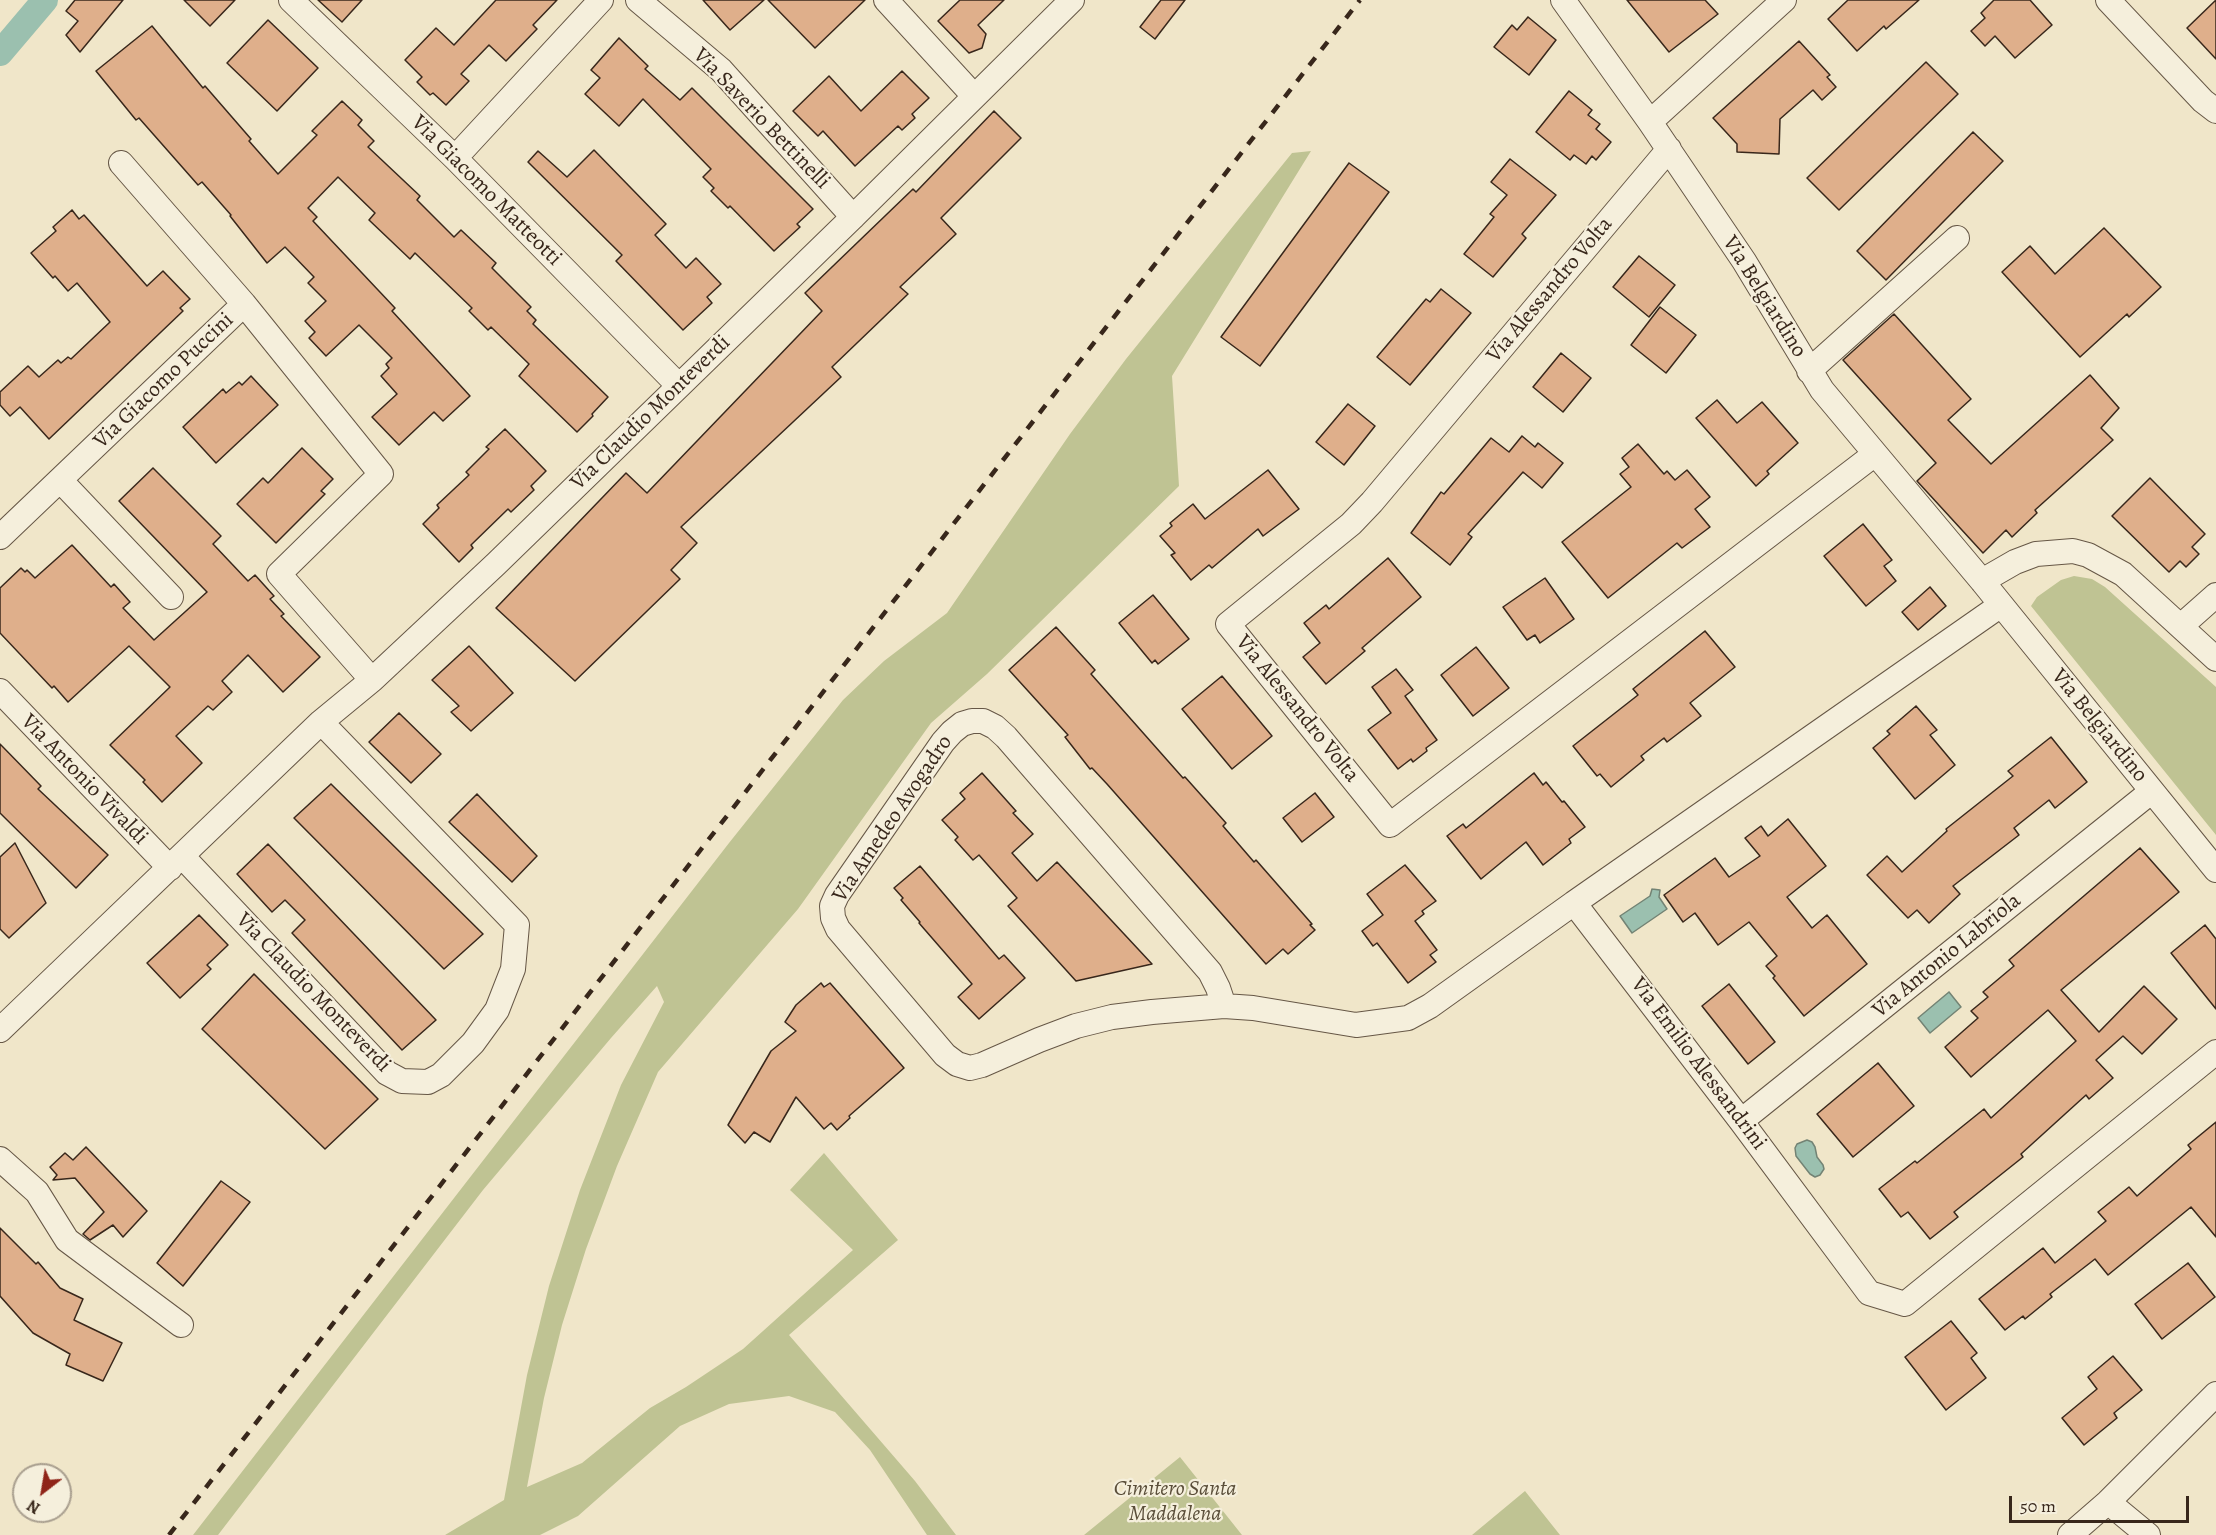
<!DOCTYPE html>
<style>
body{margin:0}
#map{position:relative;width:2216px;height:1535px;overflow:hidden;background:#f0e6c9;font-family:Alegreya,serif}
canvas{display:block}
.north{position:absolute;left:12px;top:1463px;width:60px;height:60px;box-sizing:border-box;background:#f5efdc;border:2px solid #a99f8f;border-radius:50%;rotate:211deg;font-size:16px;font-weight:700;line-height:24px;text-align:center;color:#38271b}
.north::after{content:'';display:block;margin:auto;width:21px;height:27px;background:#8f2418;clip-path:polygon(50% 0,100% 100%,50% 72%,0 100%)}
.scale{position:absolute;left:2009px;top:1496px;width:180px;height:27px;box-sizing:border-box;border:3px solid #38271b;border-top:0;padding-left:8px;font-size:18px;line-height:21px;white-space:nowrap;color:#38271b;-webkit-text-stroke:4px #f5efdc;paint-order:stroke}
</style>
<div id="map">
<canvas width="2216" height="1535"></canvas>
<div class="north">N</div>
<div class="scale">50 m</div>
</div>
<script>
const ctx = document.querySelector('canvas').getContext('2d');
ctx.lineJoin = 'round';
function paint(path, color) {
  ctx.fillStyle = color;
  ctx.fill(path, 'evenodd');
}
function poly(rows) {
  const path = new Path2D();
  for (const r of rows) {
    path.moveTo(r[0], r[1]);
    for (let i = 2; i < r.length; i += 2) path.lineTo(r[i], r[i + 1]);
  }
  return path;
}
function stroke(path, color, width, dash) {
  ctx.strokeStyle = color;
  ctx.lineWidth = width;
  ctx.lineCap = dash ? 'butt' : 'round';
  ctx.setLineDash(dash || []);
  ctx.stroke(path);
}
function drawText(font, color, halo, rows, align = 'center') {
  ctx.font = font + ' Alegreya,serif';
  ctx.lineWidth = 4.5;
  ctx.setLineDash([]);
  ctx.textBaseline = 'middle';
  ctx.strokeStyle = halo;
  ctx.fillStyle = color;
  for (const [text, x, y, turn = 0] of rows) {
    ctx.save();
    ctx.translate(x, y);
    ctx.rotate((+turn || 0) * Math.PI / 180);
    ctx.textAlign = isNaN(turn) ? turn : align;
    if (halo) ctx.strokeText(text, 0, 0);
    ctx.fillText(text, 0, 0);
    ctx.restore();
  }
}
const green = poly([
 [1311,151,1172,376,1179,486,987,674,931,723,798,909,658,1072,617,1166,586,1249,562,1325,544,1398,527,1487,582,1463,650,1408,686,1387,743,1349,853,1250,790,1190,824,1153,898,1240,789,1335,915,1481,956,1535,927,1535,870,1450,835,1412,789,1396,729,1404,680,1426,578,1516,540,1535,445,1535,504,1500,527,1375,549,1286,580,1190,621,1085,664,1002,657,986,611,1038,483,1190,218,1535,193,1535,729,843,843,700,884,661,947,613,1070,434,1126,359,1292,153],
 [2074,576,2092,579,2105,587,2216,687,2216,835,2031,606,2037,597,2061,580],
 [1180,1457,1242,1535,1084,1535],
 [1525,1491,1560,1535,1472,1535]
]);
const water = poly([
 [1652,889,1660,890,1659,897,1667,909,1632,933,1620,916,1650,896,1652,889],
 [1949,992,1961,1007,1930,1033,1918,1018,1949,992],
 [1807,1140,1812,1142,1815,1147,1817,1157,1823,1165,1824,1169,1820,1175,1815,1177,1810,1174,1796,1156,1795,1148,1797,1144,1807,1140]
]);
const canal = poly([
 [0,53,45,0]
]);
const building = poly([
 [75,0,123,0,80,52,66,35,78,21,66,11,75,0],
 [184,0,235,0,210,26,184,0],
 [318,0,362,0,342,22,318,0],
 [496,0,557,0,533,25,537,29,506,61,489,45,461,74,469,81,446,105,433,93,430,95,417,82,422,77,405,60,436,28,454,45,496,0],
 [703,0,764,0,730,30,703,0],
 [768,0,865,0,815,48,768,0],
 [960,0,1004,0,978,25,986,34,982,48,969,53,938,21,960,0],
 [1161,0,1185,0,1155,39,1140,27,1161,0],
 [1627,0,1705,0,1718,14,1669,52,1627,0],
 [1848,0,1919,0,1886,29,1884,26,1857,51,1828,19,1848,0],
 [1994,0,2030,0,2052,25,2015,58,1995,36,1985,46,1971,31,1985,18,1981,13,1994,0],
 [2216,0,2216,59,2187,28,2216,0],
 [1528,17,1556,40,1529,75,1494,47,1512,25,1517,30,1528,17],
 [268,20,318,68,277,111,227,63,268,20],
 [152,26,203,88,205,86,251,139,249,141,278,174,317,135,312,131,342,101,362,120,358,125,374,141,368,147,420,196,417,200,454,237,461,230,496,263,492,268,531,307,527,311,536,320,533,324,608,397,592,414,593,416,577,432,519,376,529,364,491,327,488,330,469,311,472,308,415,253,410,259,369,220,375,213,338,177,308,208,317,217,313,221,395,308,392,311,470,396,443,421,434,412,399,445,372,417,397,394,381,376,389,368,386,364,392,358,359,325,326,356,309,338,315,332,305,321,326,301,308,283,314,277,285,247,267,263,230,216,231,215,202,182,198,185,139,118,136,120,96,71,152,26],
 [619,38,648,66,645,69,680,100,692,88,813,209,797,224,800,227,774,251,730,206,728,208,711,191,714,188,703,177,711,169,643,99,619,126,585,94,600,78,591,70,619,38],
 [1799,41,1830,75,1827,77,1836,87,1822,100,1813,90,1780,119,1779,154,1737,152,1737,144,1713,118,1799,41],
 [1926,62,1958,94,1839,210,1807,178,1926,62],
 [902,71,929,98,912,114,915,118,902,130,898,126,855,166,823,131,818,136,793,111,829,76,861,111,902,71],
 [1569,91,1592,110,1588,115,1600,124,1596,129,1611,142,1596,160,1592,156,1586,164,1574,155,1570,160,1536,132,1569,91],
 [994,111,1021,138,941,218,956,234,900,287,908,294,832,367,841,377,681,527,697,543,671,570,680,579,575,681,496,608,626,473,647,493,822,311,805,293,913,189,916,192,994,111],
 [1973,132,2003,161,1886,280,1857,251,1973,132],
 [594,150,666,224,655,235,686,268,696,258,721,284,707,297,712,303,683,330,616,261,622,255,528,162,538,151,567,177,594,150],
 [1510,159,1556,195,1522,234,1526,238,1493,277,1464,254,1494,217,1490,214,1507,195,1491,182,1510,159],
 [1349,163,1389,192,1260,366,1221,337,1349,163],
 [72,210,79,219,84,215,147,286,163,271,190,299,180,308,183,311,49,439,20,407,10,416,0,405,0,392,28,366,39,377,58,360,61,363,68,357,71,359,110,322,77,283,68,291,55,276,53,278,31,253,56,231,53,227,72,210],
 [2104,228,2161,287,2129,317,2127,314,2080,357,2002,272,2030,246,2055,274,2104,228],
 [1639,256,1675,285,1649,317,1613,287,1639,256],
 [1441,289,1471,313,1410,385,1377,357,1426,299,1430,302,1441,289],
 [1660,307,1696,335,1666,373,1631,345,1660,307],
 [1894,314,1971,399,1948,420,1991,464,2090,375,2119,408,2101,428,2113,440,2035,510,2037,513,2012,537,2006,530,1983,553,1917,481,1936,463,1843,360,1894,314],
 [1561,353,1591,378,1563,412,1533,387,1561,353],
 [251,376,278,405,216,463,183,427,223,389,226,393,239,382,242,385,251,376],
 [1717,400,1737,423,1762,402,1798,443,1767,471,1769,474,1756,486,1696,418,1717,400],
 [1348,404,1375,426,1344,465,1316,442,1348,404],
 [505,429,546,471,531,486,534,490,511,512,508,509,471,545,473,548,459,562,423,524,439,508,437,505,469,475,466,472,489,449,486,447,505,429],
 [1522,436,1535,447,1538,443,1563,463,1542,488,1523,472,1468,534,1472,537,1450,565,1411,533,1441,492,1444,494,1491,438,1509,452,1522,436],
 [1638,444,1664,474,1667,471,1675,480,1687,470,1710,497,1695,509,1710,527,1682,548,1677,543,1608,598,1562,542,1631,487,1620,474,1629,467,1622,458,1638,444],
 [302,448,333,479,321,491,325,494,276,543,237,504,263,478,268,483,302,448],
 [153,468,221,536,213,544,248,581,255,575,274,596,270,599,284,614,281,616,320,657,283,692,248,655,222,681,232,692,213,710,208,706,176,736,202,763,162,802,143,782,145,780,110,745,170,687,129,646,68,702,54,686,52,688,0,633,0,588,21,568,25,572,27,570,35,578,72,545,111,587,114,584,130,602,123,608,154,640,207,592,119,501,153,468],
 [1268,470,1299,509,1263,536,1258,529,1212,568,1209,565,1191,580,1171,555,1175,553,1160,536,1172,526,1170,523,1193,504,1205,519,1268,470],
 [2150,478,2205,534,2192,547,2199,554,2186,567,2180,561,2169,572,2112,516,2150,478],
 [1863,524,1892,560,1884,566,1896,581,1866,606,1824,556,1863,524],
 [1388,558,1421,597,1362,648,1365,651,1326,684,1303,657,1320,643,1304,623,1326,605,1329,609,1388,558],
 [1545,578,1574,619,1540,643,1535,635,1527,640,1503,607,1545,578],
 [1930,587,1946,606,1918,630,1902,612,1930,587],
 [1153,595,1189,639,1158,664,1155,660,1152,663,1119,623,1153,595],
 [1056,627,1095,670,1091,674,1183,778,1185,777,1226,823,1223,826,1254,862,1256,860,1312,924,1310,925,1315,930,1288,954,1283,949,1266,964,1107,784,1092,768,1090,769,1065,737,1068,735,1009,670,1056,627],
 [1705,631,1735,667,1690,703,1701,716,1667,742,1664,738,1641,756,1644,760,1611,787,1600,774,1597,776,1573,746,1638,695,1633,689,1705,631],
 [469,646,513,693,471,731,451,712,459,706,432,680,469,646],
 [1476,647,1509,688,1473,716,1441,675,1476,647],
 [1396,669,1413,690,1405,696,1437,740,1426,748,1427,751,1413,762,1411,759,1398,769,1368,730,1391,713,1372,687,1396,669],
 [1222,676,1272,736,1232,769,1182,709,1222,676],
 [1916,706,1937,730,1930,735,1955,765,1915,799,1873,748,1890,734,1887,731,1916,706],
 [399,713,441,754,411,783,369,742,399,713],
 [2051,737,2087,782,2055,808,2049,800,2014,828,2019,835,1953,886,1960,894,1929,923,1917,910,1908,918,1867,875,1887,856,1902,872,1947,831,1946,829,2013,776,2008,771,2051,737],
 [0,744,41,786,38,789,108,855,76,888,0,813,0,744],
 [982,773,1016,811,1013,813,1033,834,1012,853,1037,881,1057,862,1152,964,1076,981,1008,906,1017,898,979,855,973,860,955,840,958,837,942,820,965,799,960,793,982,773],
 [1534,773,1543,785,1546,782,1562,802,1564,801,1585,827,1569,839,1571,843,1543,865,1526,842,1481,879,1447,836,1463,824,1466,828,1534,773],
 [331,784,483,934,444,969,294,818,331,784],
 [1315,793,1334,817,1302,842,1283,818,1315,793],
 [477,794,537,856,512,882,449,822,477,794],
 [1788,819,1826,866,1787,897,1812,928,1827,915,1867,964,1804,1016,1773,978,1775,976,1766,966,1777,956,1749,922,1718,945,1695,913,1683,922,1664,895,1715,858,1729,877,1760,856,1745,838,1761,826,1768,836,1788,819],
 [15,843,46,903,9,938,0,929,0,857,15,843],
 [268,844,436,1020,402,1050,292,933,305,920,285,900,272,912,237,874,268,844],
 [2140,848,2179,892,2061,990,2099,1032,2144,986,2177,1019,2142,1054,2123,1036,2096,1060,2113,1078,2089,1099,2086,1095,2021,1154,2023,1157,1954,1212,1958,1217,1930,1239,1908,1212,1901,1217,1879,1189,1915,1161,1917,1163,1984,1109,1991,1118,2076,1041,2048,1010,1971,1077,1945,1047,1978,1018,1971,1011,1988,997,1983,992,2014,966,2009,960,2140,848],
 [1405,865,1436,901,1422,911,1424,914,1415,921,1437,950,1430,955,1436,962,1408,983,1377,943,1373,946,1362,931,1383,915,1367,894,1405,865],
 [920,866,999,959,1004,955,1025,978,979,1019,958,997,972,984,919,923,920,922,901,900,903,898,894,888,920,866],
 [199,915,228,945,207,965,211,969,180,998,147,963,199,915],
 [2205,925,2216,939,2216,1009,2171,953,2205,925],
 [254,974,378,1099,325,1149,202,1029,254,974],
 [821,983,824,987,830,983,904,1068,849,1116,850,1118,837,1130,831,1123,824,1129,796,1097,770,1142,754,1132,745,1143,728,1125,771,1051,796,1031,785,1022,796,1005,821,983],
 [1729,984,1775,1042,1748,1064,1702,1006,1729,984],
 [1878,1063,1914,1106,1853,1157,1817,1114,1878,1063],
 [2216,1122,2216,1237,2191,1207,2108,1275,2095,1259,2050,1294,2052,1297,2025,1319,2023,1316,2005,1330,1979,1299,2043,1248,2055,1263,2106,1221,2098,1212,2129,1187,2137,1196,2191,1149,2188,1145,2216,1122],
 [86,1147,147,1211,123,1237,113,1225,90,1240,83,1234,104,1212,75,1178,53,1180,57,1175,50,1167,65,1153,73,1160,86,1147],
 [221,1181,250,1202,183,1286,157,1263,221,1181],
 [0,1228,36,1264,38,1262,60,1288,83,1299,74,1320,122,1343,103,1381,66,1365,70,1354,33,1333,0,1296,0,1228],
 [2188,1263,2215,1297,2162,1339,2135,1304,2188,1263],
 [1951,1321,1977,1353,1971,1358,1986,1378,1946,1410,1905,1357,1951,1321],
 [2113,1356,2142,1390,2114,1413,2117,1418,2084,1445,2062,1418,2097,1389,2088,1377,2113,1356]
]);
const minor = poly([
 [291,0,455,158,679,386],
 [638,0,721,70,853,217],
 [886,0,974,96],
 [1563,0,1650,122,1744,261,1822,390,1982,581,2216,870],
 [2108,0,2203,101,2216,111],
 [1650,122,1784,0],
 [1669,149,1372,502,1351,524,1228,624,1390,825,1875,454],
 [455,158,601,0],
 [244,304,381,474,279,574,372,680],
 [1809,371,1957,238],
 [60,480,171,597],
 [0,537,244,304,121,163],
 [1982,581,2015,562,2036,554,2073,551,2088,555,2123,574,2216,659],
 [2001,605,1574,903,1741,1121,1869,1293,1905,1304,2216,1052],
 [2181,626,2216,595],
 [0,691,170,868],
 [182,856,387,1073,402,1081,428,1082,441,1075,473,1043,497,1010,513,969,517,925,321,722],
 [1224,1006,1218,988,1210,972,1006,737,995,727,983,721,972,721,962,724,952,732,943,742,837,895,832,906,833,918,838,929,945,1055,957,1064,970,1068,982,1065,1039,1040,1076,1026,1112,1017,1152,1012,1224,1006,1253,1008,1356,1025,1408,1018,1430,1006,1574,903],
 [0,1030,321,722,372,680,496,564,853,217,1072,0],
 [1741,1121,2152,791],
 [0,1159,37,1192,67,1240,181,1325],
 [2108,1502,2148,1535],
 [2070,1535,2108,1502,2216,1394]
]);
const rail = poly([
 [169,1535,1360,0]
]);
const streetNames = [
 ["Via Saverio Bettinelli",761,119,46],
 ["Via Giacomo Matteotti",486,191,45],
 ["Via Alessandro Volta",1550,290,-50],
 ["Via Belgiardino",1764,297,58],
 ["Via Giacomo Puccini",164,381,-44],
 ["Via Claudio Monteverdi",651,413,-44],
 ["Via Alessandro Volta",1297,709,51],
 ["Via Belgiardino",2099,726,51],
 ["Via Antonio Vivaldi",84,780,46],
 ["Via Amedeo Avogadro",893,819,-56],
 ["Via Antonio Labriola",1947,956,-39],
 ["Via Claudio Monteverdi",313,993,46],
 ["Via Emilio Alessandrini",1698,1064,53]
];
const parkNames = [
 ["Cimitero Santa",1175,1490],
 ["Maddalena",1175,1515]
];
paint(green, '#bfc393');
paint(water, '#9bc0af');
stroke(water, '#738374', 1.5);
stroke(canal, '#9bc0af', 26);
paint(building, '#dfaf8b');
stroke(building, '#38271b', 1.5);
stroke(minor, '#665746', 26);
stroke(minor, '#f5efdc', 24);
stroke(rail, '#38271b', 4.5, [10, 10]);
drawText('22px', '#38271b', '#f5efdc', streetNames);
drawText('italic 22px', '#5a4e39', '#f5efdc', parkNames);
</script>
